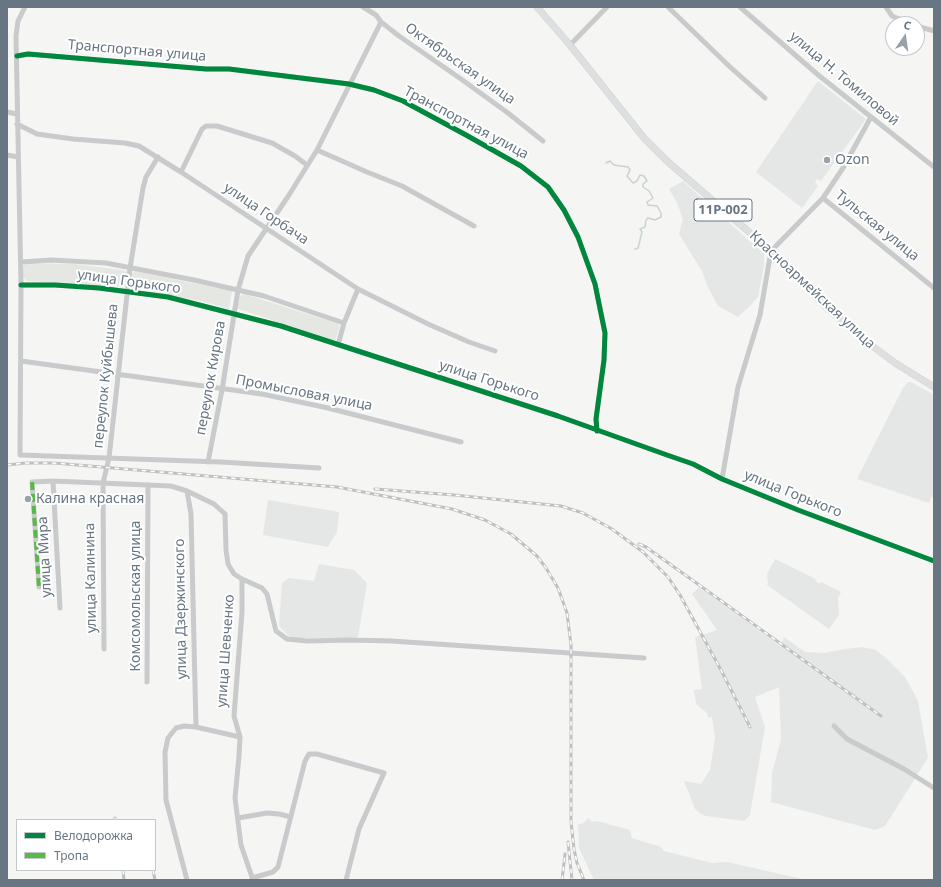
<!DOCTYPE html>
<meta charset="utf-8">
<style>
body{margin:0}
#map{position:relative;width:941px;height:887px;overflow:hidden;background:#f5f5f4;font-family:"Noto Sans",sans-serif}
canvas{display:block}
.frame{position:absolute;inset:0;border:8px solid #677682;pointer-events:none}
.legend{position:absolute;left:16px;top:819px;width:140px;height:52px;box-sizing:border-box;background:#fff;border:1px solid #c2c8cd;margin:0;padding:5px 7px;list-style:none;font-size:12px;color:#677682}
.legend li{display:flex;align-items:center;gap:8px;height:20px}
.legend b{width:20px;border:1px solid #c2c8cd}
.north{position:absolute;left:885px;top:16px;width:40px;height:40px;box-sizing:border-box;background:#fff;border:1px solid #c2c8cd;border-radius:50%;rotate:13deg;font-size:11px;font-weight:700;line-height:16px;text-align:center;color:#677682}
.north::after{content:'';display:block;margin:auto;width:14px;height:18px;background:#99a2aa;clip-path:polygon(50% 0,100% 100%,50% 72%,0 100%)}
</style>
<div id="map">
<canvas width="941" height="887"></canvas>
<div class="frame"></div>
<ul class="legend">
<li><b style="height:5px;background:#00873e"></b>Велодорожка</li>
<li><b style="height:5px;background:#58b947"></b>Тропа</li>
</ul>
<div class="north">С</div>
</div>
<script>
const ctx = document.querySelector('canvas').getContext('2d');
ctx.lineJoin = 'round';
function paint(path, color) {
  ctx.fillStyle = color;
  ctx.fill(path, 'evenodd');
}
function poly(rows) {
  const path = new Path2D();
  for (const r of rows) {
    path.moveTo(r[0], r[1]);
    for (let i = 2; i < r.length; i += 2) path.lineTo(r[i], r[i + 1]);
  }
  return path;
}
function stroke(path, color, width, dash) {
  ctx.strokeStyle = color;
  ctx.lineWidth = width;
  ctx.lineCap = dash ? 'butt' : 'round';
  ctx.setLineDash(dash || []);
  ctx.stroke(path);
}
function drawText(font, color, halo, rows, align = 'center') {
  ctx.font = font + ' "Noto Sans",sans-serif';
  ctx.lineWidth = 4;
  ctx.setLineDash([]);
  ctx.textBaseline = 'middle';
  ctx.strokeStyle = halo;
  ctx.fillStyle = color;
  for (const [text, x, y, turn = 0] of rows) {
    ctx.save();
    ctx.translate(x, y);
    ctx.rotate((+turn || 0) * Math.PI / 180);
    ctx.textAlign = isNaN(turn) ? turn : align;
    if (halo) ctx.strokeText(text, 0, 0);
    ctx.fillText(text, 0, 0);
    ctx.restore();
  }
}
const built = poly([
 [818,81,866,119,821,181,817,179,815,182,818,186,802,208,756,172],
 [683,181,764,254,764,267,758,297,750,306,738,317,718,306,707,285,702,271,679,234,683,219,677,203,669,189],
 [908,382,911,382,934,395,934,497,931,497,929,503,857,479,903,388],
 [268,500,339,512,337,532,328,547,263,535],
 [775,559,816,579,815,581,820,584,821,582,841,592,838,598,839,615,829,629,767,585,768,583,767,574],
 [319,564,354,570,367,583,358,637,352,638,291,638,281,628,279,625,282,583,289,578,314,581],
 [699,587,780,646,784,637,805,652,824,653,845,649,862,647,876,650,886,658,905,677,918,701,928,758,885,826,875,830,771,802,772,773,781,739,779,687,755,697,765,727,750,815,744,821,706,816,701,814,695,809,684,781,701,784,710,770,715,738,712,717,708,718,707,713,696,704,694,690,702,689,695,637,717,630,692,594],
 [588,818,592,822,597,821,630,830,632,838,661,847,664,851,712,863,727,862,807,880,594,880,579,848,578,825,585,822]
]);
const green = poly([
 [25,263,74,264,123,270,127,272,127,278,125,285,123,287,27,281,23,277,23,266],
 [135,271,232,291,229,309,201,301,131,288,130,285,131,274],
 [244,294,339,324,339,328,335,341,239,309,237,306,238,300,240,296]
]);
const stream = poly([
 [606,163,610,161,614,165,628,167,630,170,627,176,633,183,637,181,640,175,644,176,647,181,643,184,643,187,649,191,653,198,647,202,648,205,657,206,661,213,661,217,655,220,648,218,646,220,645,227,640,229,642,232,638,248,635,249]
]);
const minor = poly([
 [25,7,18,21,16,36,21,285,20,455,221,462,319,468],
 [363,7,376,15,381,22,399,36,461,79,508,113,543,141],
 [668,7,729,66,765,98],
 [740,7,817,74,934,167],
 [886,7,892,16,912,24],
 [917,26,934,31],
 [570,45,607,7],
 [17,56,28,54,206,69,229,69,349,84,374,90,403,101,466,135,521,166,548,187,564,210,578,237,595,284,605,333,604,360,596,419,597,431],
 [7,112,17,114],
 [17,124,37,134,73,139,125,143,139,146,181,172,358,289,428,324,469,342,495,351],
 [317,150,367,172,402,186,474,226],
 [7,155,18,157],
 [181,172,202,129,206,126,217,126,272,143,295,156,307,165],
 [823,198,934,288],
 [21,262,51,260,106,263,194,280,264,296,344,323],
 [21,285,55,285,99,288,168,297,281,326,558,416,667,455,693,464,722,479,798,510,934,561],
 [338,345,344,323,358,289],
 [21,361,262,394,328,408,461,442],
 [208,462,222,390,238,290,248,256,289,195,317,150,381,22],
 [722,479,738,387,760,315,771,251,823,198,843,168,871,117],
 [53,481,60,608],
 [187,491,191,514,196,727],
 [242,579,262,588,267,594,276,631,287,639,307,641,350,640,392,641,644,658],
 [39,587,32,482,53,481,171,486,187,491,214,504,225,514,226,550,228,564,234,574,242,579,242,612,234,716,240,737],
 [104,649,103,483,109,458,130,268,143,188,146,177,158,157],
 [147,682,148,485],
 [834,726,847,739,904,769,934,788],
 [238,818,267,813,279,814,291,817],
 [252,878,273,872,278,867,305,761,309,754,317,754,384,773,359,829,346,880],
 [187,880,166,800,165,752,168,738,176,728,184,726,196,727,240,737,239,756,235,798,241,845,253,880]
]);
const major = poly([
 [537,7,570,45,644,138,667,161,771,251,828,309,863,339,895,363,934,387]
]);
const rail = poly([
 [7,465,26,463,54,463,337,487,452,509,485,520,511,534,537,556,546,568,558,588,567,613,571,645,571,822,574,849,577,863,584,880],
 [375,489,454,495,561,506,583,513,612,529,643,552,668,577,680,595,721,670,750,727],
 [639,544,646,547,695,582,881,716],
 [115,818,115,820],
 [568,842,572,880],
 [123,870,124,880],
 [153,870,155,880],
 [562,880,565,854]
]);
const quiet = poly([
 [32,482,39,587]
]);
const cycleway = poly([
 [17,56,28,54,206,69,229,69,349,84,374,90,403,101,466,135,521,166,548,187,564,210,578,237,595,284,605,333,604,360,596,419,597,431],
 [21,285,55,285,99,288,168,297,281,326,558,416,667,455,693,464,722,479,798,510,934,561]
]);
const markers = [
 [827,160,4,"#99a2aa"],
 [28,499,4,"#99a2aa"]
];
const shields = [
 [723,210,58]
];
const shieldNames = [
 ["11Р-002",723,210]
];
const streetNames = [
 ["Транспортная улица",137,51,5],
 ["Октябрьская улица",460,64,35],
 ["улица Н. Томиловой",844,79,40],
 ["Транспортная улица",466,123,28],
 ["улица Горбача",266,214,34],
 ["Тульская улица",877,226,39],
 ["улица Горького",129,282,8],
 ["Красноармейская улица",812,290,43],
 ["переулок Куйбышева",106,376,-84],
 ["переулок Кирова",211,378,-80],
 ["улица Горького",489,381,18],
 ["Промысловая улица",304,393,11],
 ["улица Горького",793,494,22],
 ["улица Мира",45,557,-93],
 ["улица Калинина",91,578,-91],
 ["Комсомольская улица",136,596,-90],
 ["улица Дзержинского",181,609,-91],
 ["улица Шевченко",226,651,-86]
];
const poiNames = [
 ["Ozon",835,160],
 ["Калина красная",36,499]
];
paint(built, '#e5e6e6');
paint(green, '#e4e7e2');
stroke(stream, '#cad2d4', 1.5);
stroke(major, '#d2d3d3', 7);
stroke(minor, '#c9cacb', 5);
stroke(major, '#dedfe0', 6);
stroke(rail, '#bfc0c1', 3);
stroke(rail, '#fff', 1.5, [4.5]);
stroke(quiet, '#58b947', 4, [8, 4]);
stroke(cycleway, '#00873e', 5);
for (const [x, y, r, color] of markers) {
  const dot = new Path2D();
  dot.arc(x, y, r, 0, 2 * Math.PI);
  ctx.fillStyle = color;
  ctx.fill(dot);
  stroke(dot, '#fff', 1.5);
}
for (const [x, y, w] of shields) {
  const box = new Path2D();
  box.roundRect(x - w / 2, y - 11, w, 22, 3);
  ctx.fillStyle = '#fff';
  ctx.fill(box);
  stroke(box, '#677682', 1);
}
drawText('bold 13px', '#677682', null, shieldNames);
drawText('14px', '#677682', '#fff', streetNames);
drawText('14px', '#677682', '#fff', poiNames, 'left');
</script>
